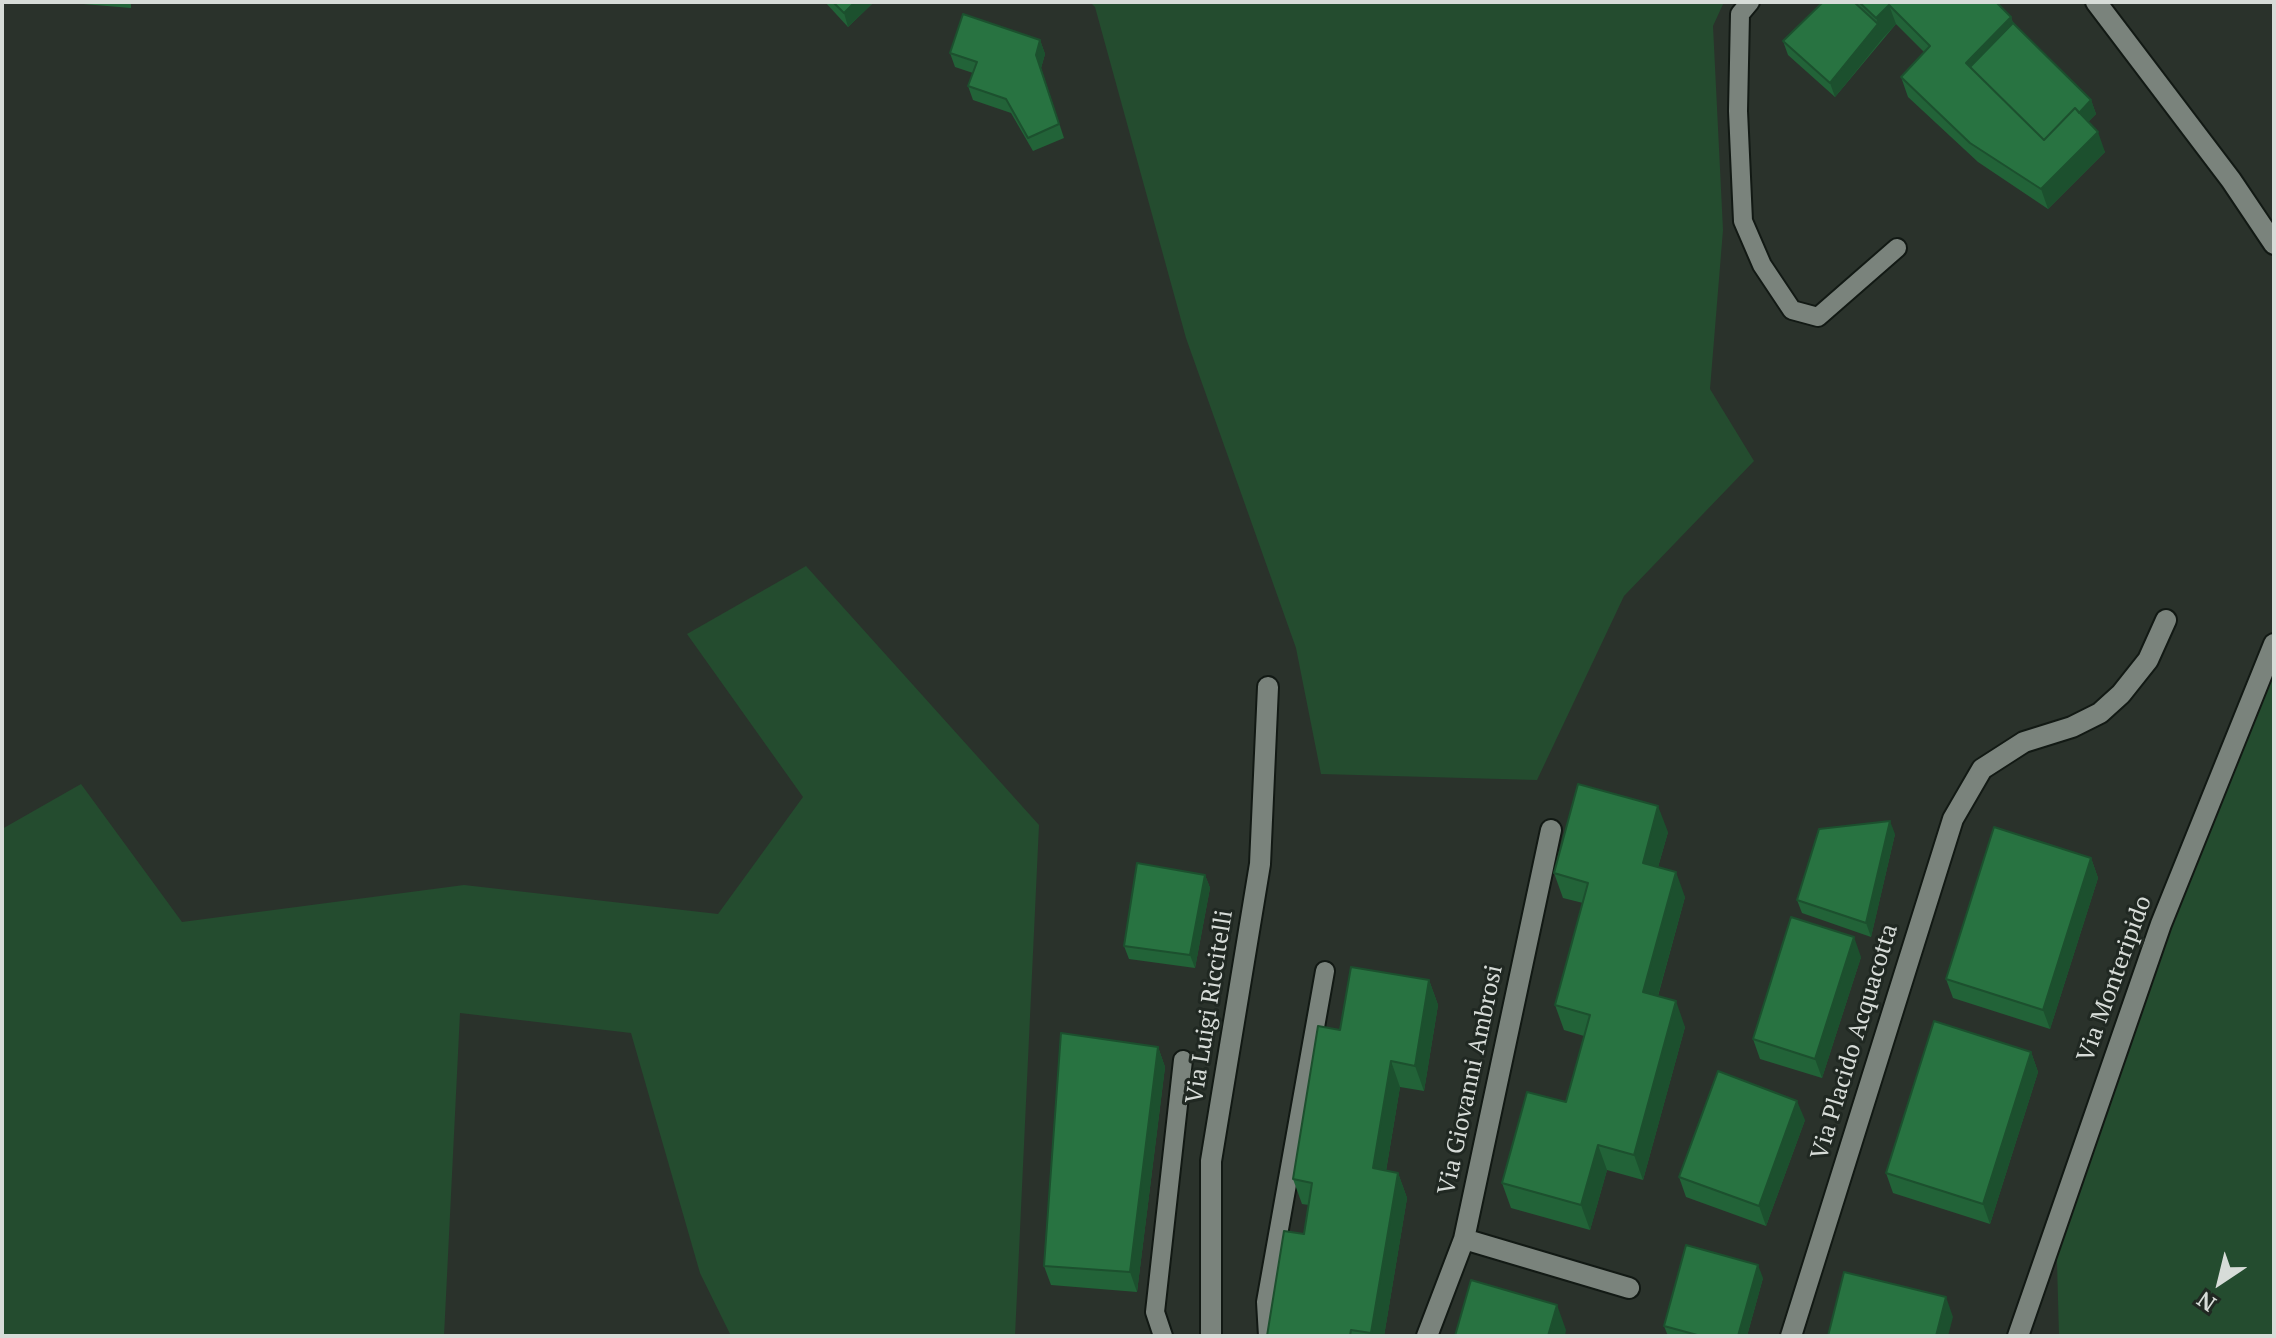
<!DOCTYPE html>
<style>
body{margin:0}
#map{position:relative;width:2276px;height:1338px;overflow:hidden;background:#2a322b;font-family:"PT Serif",serif}
canvas{display:block}
.frame{position:absolute;inset:0;border:4px solid #d7dcd8;pointer-events:none}
.north{position:absolute;left:2180px;top:1242px;width:80px;height:80px;-webkit-text-stroke:6px #202822;paint-order:stroke;rotate:215deg;font-size:22px;font-weight:700;line-height:32px;text-align:center;color:#d7dcd8}
.north::after{content:'';display:block;margin:auto;width:28px;height:36px;background:#d7dcd8;clip-path:polygon(50% 0,100% 100%,50% 72%,0 100%)}
</style>
<div id="map">
<canvas width="2276" height="1338"></canvas>
<div class="frame"></div>
<div class="north">N</div>
</div>
<script>
const ctx = document.querySelector('canvas').getContext('2d');
ctx.lineJoin = 'round';
function paint(path, color) {
  ctx.fillStyle = color;
  ctx.fill(path, 'evenodd');
}
function poly(rows) {
  const path = new Path2D();
  for (const r of rows) {
    path.moveTo(r[0], r[1]);
    for (let i = 2; i < r.length; i += 2) path.lineTo(r[i], r[i + 1]);
  }
  return path;
}
function stroke(path, color, width, dash) {
  ctx.strokeStyle = color;
  ctx.lineWidth = width;
  ctx.lineCap = dash ? 'butt' : 'round';
  ctx.setLineDash(dash || []);
  ctx.stroke(path);
}
function drawText(font, color, halo, rows, align = 'center') {
  ctx.font = font + ' "PT Serif",serif';
  ctx.lineWidth = 6;
  ctx.setLineDash([]);
  ctx.textBaseline = 'middle';
  ctx.strokeStyle = halo;
  ctx.fillStyle = color;
  for (const [text, x, y, turn = 0] of rows) {
    ctx.save();
    ctx.translate(x, y);
    ctx.rotate((+turn || 0) * Math.PI / 180);
    ctx.textAlign = isNaN(turn) ? turn : align;
    if (halo) ctx.strokeText(text, 0, 0);
    ctx.fillText(text, 0, 0);
    ctx.restore();
  }
}
const green = poly([
 [1090,2,1724,2,1713,26,1723,230,1710,389,1754,461,1624,596,1537,780,1321,774,1296,648,1186,338,1095,7],
 [806,566,1039,825,1015,1336,731,1336,700,1273,631,1033,460,1013,444,1336,2,1336,2,829,81,784,182,922,464,885,718,914,803,797,687,634],
 [2274,643,2274,1336,2059,1336,2056,1225]
]);
const service = poly([
 [1750,2,1740,14,1738,111,1743,221,1762,265,1792,310,1818,317,1897,248],
 [1163,1336,1155,1312,1183,1060],
 [1268,1336,1266,1302,1325,971]
]);
const minor = poly([
 [1464,1239,1629,1288],
 [1211,1336,1211,1161,1260,864,1268,687],
 [1427,1336,1464,1239,1551,830],
 [1791,1336,1953,819,1982,769,2024,742,2072,727,2100,713,2121,694,2148,660,2166,620]
]);
const tertiary = poly([
 [2096,2,2231,180,2274,244],
 [2018,1336,2161,924,2274,644]
]);
const wall = poly([
 [59,2,131,2,131,8],
 [825,2,874,2,848,27],
 [1823,2,1996,2,2011,17,2013,23,2091,100,2096,114,2088,122,2105,152,2048,209,1978,162,1908,97,1901,77,1924,52,1896,24,1835,97,1788,55,1783,41],
 [1040,40,1045,54,1041,68,1064,138,1033,151,1011,113,973,100,968,86,973,73,955,67,950,53],
 [1668,832,1658,867,1685,897,1658,996,1685,1027,1643,1180,1607,1170,1590,1230,1511,1208,1502,1183,1566,1102,1584,1036,1564,1030,1555,1005,1583,903,1563,898,1554,873],
 [1895,834,1871,937,1802,913,1797,900],
 [2091,858,2098,878,2050,1029,1953,998,1946,979],
 [1205,875,1210,888,1195,968,1129,959,1124,946],
 [1861,957,1822,1078,1760,1059,1753,1039],
 [1429,980,1438,1005,1424,1091,1400,1087,1386,1171,1398,1173,1407,1198,1384,1336,1267,1336,1304,1234,1309,1205,1302,1204,1293,1179,1340,1030],
 [1158,1047,1165,1067,1137,1292,1051,1285,1044,1266],
 [2031,1052,2038,1072,1990,1224,1893,1193,1886,1173],
 [1805,1120,1766,1226,1686,1197,1679,1177],
 [1763,1278,1747,1336,1668,1336,1664,1326]
]);
const shadedWall = poly([
 [855,2,874,2,848,27,844,13],
 [1889,5,1896,24,1883,38,1876,18],
 [2011,17,2018,37,1977,78,1966,63],
 [1878,24,1883,38,1835,97,1830,83],
 [1040,40,1045,54,1041,68,1064,138,1036,55],
 [2091,100,2096,114,2051,159,2046,146],
 [2098,132,2105,152,2048,209,2041,189],
 [1658,806,1668,832,1652,888,1643,863],
 [1890,821,1895,834,1871,937,1866,923],
 [2091,858,2098,878,2050,1029,2043,1010],
 [1676,872,1685,897,1652,1017,1643,992],
 [1205,875,1210,888,1195,968,1190,955],
 [1854,937,1861,957,1822,1078,1815,1059],
 [1429,980,1438,1005,1424,1091,1415,1066],
 [1676,1001,1685,1027,1643,1180,1634,1155],
 [1158,1047,1165,1067,1137,1292,1130,1272],
 [2031,1052,2038,1072,1990,1224,1983,1204],
 [1391,1061,1400,1087,1382,1194,1373,1168],
 [1797,1101,1805,1120,1766,1226,1759,1206],
 [1598,1145,1607,1170,1590,1230,1581,1205],
 [1398,1173,1407,1198,1384,1336,1372,1336,1371,1333],
 [1758,1265,1763,1278,1747,1336,1738,1336],
 [1946,1297,1953,1317,1948,1336,1936,1336],
 [1557,1305,1566,1330,1565,1336,1548,1336]
]);
const building = poly([
 [833,2,855,2,844,13,833,2],
 [1823,2,1854,2,1878,24,1830,83,1783,41,1823,2],
 [1859,2,1996,2,2011,17,1966,63,2044,140,2075,108,2098,132,2041,189,1970,143,1901,77,1930,46,1889,5,1876,18,1859,2],
 [963,14,1040,40,1036,55,1059,124,1028,138,1006,99,968,86,977,62,950,53,963,14],
 [2013,23,2091,100,2079,113,2075,108,2044,140,1970,67,2013,23],
 [1578,784,1658,806,1643,863,1676,872,1643,992,1676,1001,1634,1155,1598,1145,1581,1205,1502,1183,1527,1092,1566,1102,1590,1015,1555,1005,1588,883,1554,873,1578,784],
 [1890,821,1866,923,1797,900,1819,829,1890,821],
 [1994,827,2091,858,2043,1010,1946,979,1994,827],
 [1137,863,1205,875,1190,955,1124,946,1137,863],
 [1791,917,1854,937,1815,1059,1753,1039,1791,917],
 [1351,967,1429,980,1415,1066,1391,1061,1373,1168,1398,1173,1371,1333,1351,1330,1350,1336,1267,1336,1284,1231,1304,1234,1312,1183,1293,1179,1318,1026,1340,1030,1351,967],
 [1934,1021,2031,1052,1983,1204,1886,1173,1934,1021],
 [1061,1033,1158,1047,1130,1272,1044,1266,1061,1033],
 [1718,1071,1797,1101,1759,1206,1679,1177,1718,1071],
 [1686,1245,1758,1265,1738,1336,1701,1336,1664,1326,1686,1245],
 [1844,1272,1946,1297,1936,1336,1828,1336,1844,1272],
 [1471,1280,1557,1305,1548,1336,1455,1336,1471,1280]
]);
const streetNames = [
 ["Via Monteripido",2115,979,-70],
 ["Via Luigi Riccitelli",1210,1007,-81],
 ["Via Placido Acquacotta",1855,1042,-73],
 ["Via Giovanni Ambrosi",1471,1080,-78]
];
paint(green, '#244c2f');
stroke(service, '#121914', 22);
stroke(minor, '#121914', 24);
stroke(tertiary, '#121914', 24);
stroke(service, '#7a837c', 18);
stroke(minor, '#7a837c', 20);
stroke(tertiary, '#7a837c', 20);
paint(wall, '#226338');
paint(shadedWall, '#1c502e');
paint(building, '#287341');
stroke(building, '#1c502e', 2);
drawText('24px', '#d7dcd8', '#202822', streetNames);
</script>
